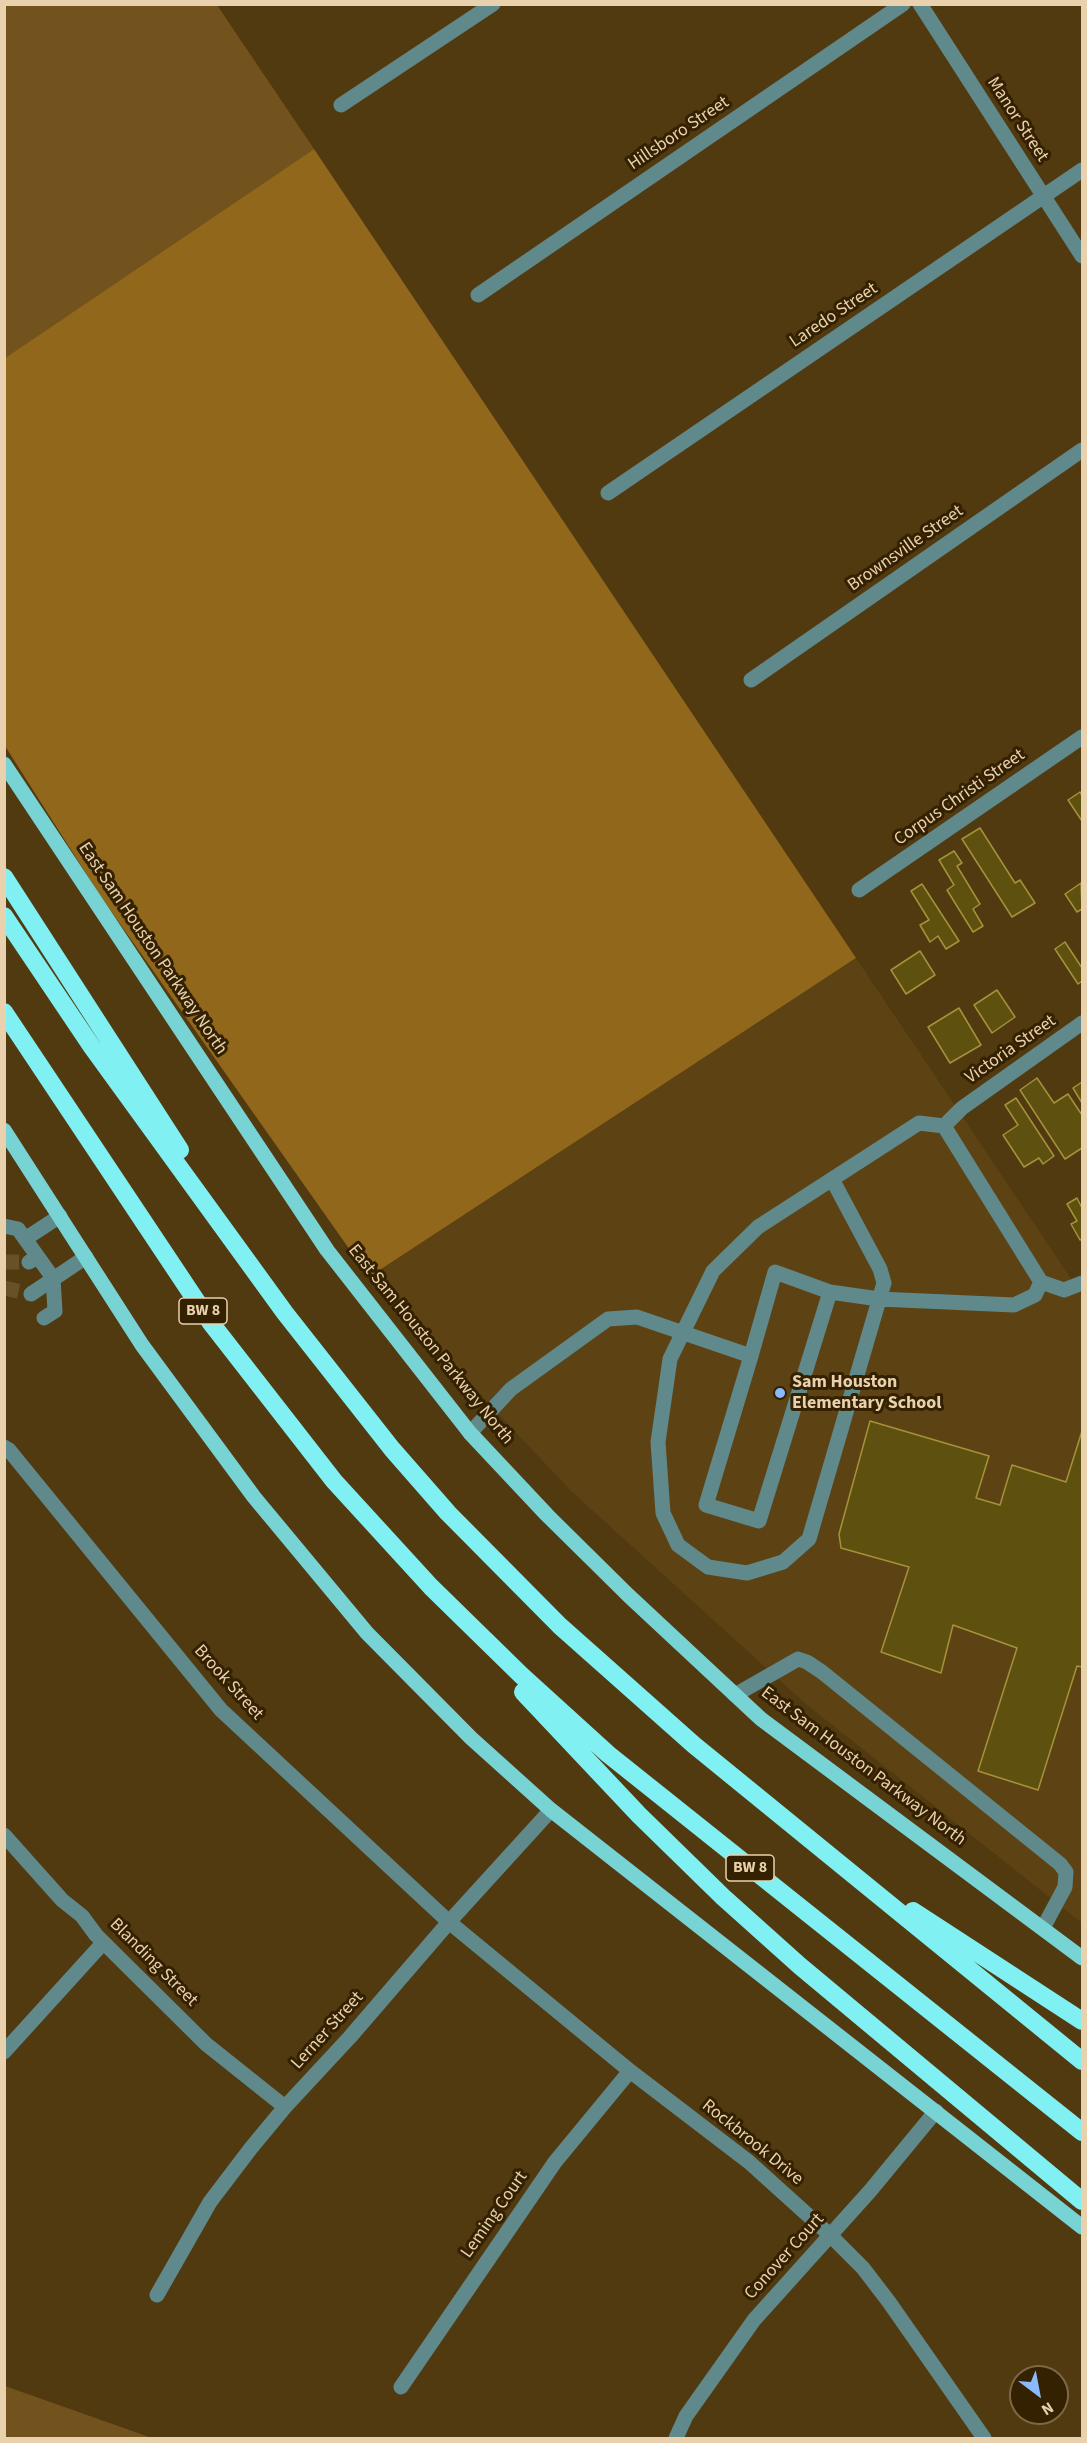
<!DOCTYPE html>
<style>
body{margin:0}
#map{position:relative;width:1087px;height:2443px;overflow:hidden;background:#513910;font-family:"Source Sans 3",sans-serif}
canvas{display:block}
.frame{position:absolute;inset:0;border:6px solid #e9d1ad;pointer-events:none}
.north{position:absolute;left:1009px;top:2365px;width:60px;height:60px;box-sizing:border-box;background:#332101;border:2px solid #7c6746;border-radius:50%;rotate:148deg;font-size:16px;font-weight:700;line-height:24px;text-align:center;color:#e9d1ad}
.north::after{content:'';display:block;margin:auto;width:21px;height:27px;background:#8abafc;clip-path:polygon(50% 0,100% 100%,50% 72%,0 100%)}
</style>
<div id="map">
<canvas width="1087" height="2443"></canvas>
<div class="frame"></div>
<div class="north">N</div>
</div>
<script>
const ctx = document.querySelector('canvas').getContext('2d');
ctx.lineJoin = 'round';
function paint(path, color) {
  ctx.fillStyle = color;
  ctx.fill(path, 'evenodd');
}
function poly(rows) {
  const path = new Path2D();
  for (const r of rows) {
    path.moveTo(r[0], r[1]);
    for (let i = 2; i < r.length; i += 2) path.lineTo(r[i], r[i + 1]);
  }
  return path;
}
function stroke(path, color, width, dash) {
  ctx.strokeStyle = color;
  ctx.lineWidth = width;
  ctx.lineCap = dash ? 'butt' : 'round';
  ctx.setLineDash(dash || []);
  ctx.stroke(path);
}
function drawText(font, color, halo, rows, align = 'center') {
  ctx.font = font + ' "Source Sans 3",sans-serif';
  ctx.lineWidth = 6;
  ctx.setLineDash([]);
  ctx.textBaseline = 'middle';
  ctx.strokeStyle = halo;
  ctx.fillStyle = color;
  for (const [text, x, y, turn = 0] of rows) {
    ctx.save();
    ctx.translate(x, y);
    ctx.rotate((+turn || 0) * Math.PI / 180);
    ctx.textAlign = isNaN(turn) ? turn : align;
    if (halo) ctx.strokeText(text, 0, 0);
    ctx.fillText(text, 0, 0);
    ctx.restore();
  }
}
const built = poly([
 [856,958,1082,1295,1082,1923,807,1705,571,1491,369,1277]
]);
const green = poly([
 [5,5,217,5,314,149,5,358],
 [4,2386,5,2386,152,2438,5,2438]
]);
const forest = poly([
 [314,149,856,958,369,1277,101,897,5,746,5,358]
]);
const building = poly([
 [1080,792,1082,796,1082,821,1068,800,1080,792],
 [980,828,1015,883,1020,880,1035,903,1012,917,962,839,980,828],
 [954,851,962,863,957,866,980,904,973,909,983,926,973,932,947,890,954,885,939,860,954,851],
 [1081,883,1082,909,1077,912,1065,894,1081,883],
 [922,884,959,941,946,949,938,936,930,942,920,925,929,920,911,891,922,884],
 [1065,942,1082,968,1082,981,1078,984,1055,949,1065,942],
 [920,951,935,975,906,994,891,970,920,951],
 [997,990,1015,1017,992,1033,974,1005,997,990],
 [959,1008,981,1045,950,1063,928,1027,959,1008],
 [1037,1078,1054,1103,1068,1094,1082,1115,1082,1148,1065,1159,1020,1090,1037,1078],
 [1082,1082,1082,1103,1073,1088,1082,1082],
 [1016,1098,1054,1156,1043,1164,1039,1158,1024,1167,1003,1135,1018,1125,1005,1105,1016,1098],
 [1077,1198,1082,1208,1082,1239,1080,1240,1071,1224,1077,1221,1067,1204,1077,1198],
 [870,1421,989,1456,976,1498,1000,1505,1012,1465,1066,1482,1082,1431,1082,1667,1077,1666,1038,1790,978,1771,1017,1648,953,1625,941,1673,881,1652,909,1567,841,1548,839,1534,870,1421]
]);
const minorTunnel = poly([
 [4,1262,29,1262],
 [4,1288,31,1294]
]);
const minor = poly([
 [920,4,1082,256],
 [341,105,493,4],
 [478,295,903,4],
 [608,493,1082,170],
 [751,680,1082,450],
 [859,890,1082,737],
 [1082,1023,962,1108,944,1126,1041,1282,1064,1290,1082,1283],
 [832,1179,880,1269,884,1283,809,1539,783,1562,747,1573,708,1567,678,1545,663,1513,658,1442,670,1359,713,1271,758,1227,919,1123,944,1126],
 [4,1226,18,1229,38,1257],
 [25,1239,60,1216],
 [29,1262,38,1257,53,1278,55,1311,44,1318],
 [830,1292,879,1299,1014,1305,1035,1295,1041,1282],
 [31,1294,86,1257],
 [470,1433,511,1389,608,1319,637,1317,751,1356,706,1505,759,1521,830,1292,775,1272,751,1356],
 [4,1447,9,1450,221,1710,449,1922,630,2071,749,2162,831,2236,863,2268,889,2302,984,2438],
 [735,1695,798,1659,807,1662,822,1672,1060,1864,1066,1872,1065,1887,1043,1928],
 [4,1835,62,1900,82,1916,96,1935,206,2044,285,2107],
 [4,2052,103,1943],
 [157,2295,210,2202,251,2148,285,2107,350,2037,449,1922,551,1810],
 [401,2387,555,2162,630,2071],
 [676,2438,686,2416,754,2320,870,2191,936,2111]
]);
const major = poly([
 [4,764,327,1250,470,1433,547,1515,628,1595,761,1719,1082,1958],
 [4,1130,142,1345,254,1497,367,1633,471,1738,551,1810,1082,2227]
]);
const highway = poly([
 [4,877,180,1150],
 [4,916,92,1047,285,1313,392,1449,448,1513,560,1626,694,1745,1082,2061],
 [4,1012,211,1323,334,1481,431,1587,521,1675,608,1754,1082,2132],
 [523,1692,639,1815,723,1897,800,1966,1082,2201],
 [913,1911,1082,2021]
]);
const markers = [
 [780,1393,6,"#8abafc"]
];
const shields = [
 [203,1311,48],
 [750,1868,48]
];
const shieldNames = [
 ["BW 8",203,1311],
 ["BW 8",750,1868]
];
const streetNames = [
 ["Manor Street",1017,120,57],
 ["Hillsboro Street",679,134,-34],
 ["Laredo Street",834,316,-34],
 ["Brownsville Street",906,549,-35],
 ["Corpus Christi Street",960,798,-35],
 ["East Sam Houston Parkway North",152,949,56],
 ["Victoria Street",1011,1050,-35],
 ["East Sam Houston Parkway North",430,1345,51],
 ["Brook Street",228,1683,48],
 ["East Sam Houston Parkway North",863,1767,37],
 ["Blanding Street",153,1963,45],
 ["Lerner Street",328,2031,-48],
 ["Rockbrook Drive",752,2143,39],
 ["Leming Court",495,2215,-55],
 ["Conover Court",785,2257,-48]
];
const poiNames = [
 ["Sam Houston",792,1383],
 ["Elementary School",792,1404]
];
paint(built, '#5d4213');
paint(green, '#73531d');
paint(forest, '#91671c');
paint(building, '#5e5110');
stroke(building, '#a5923b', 1.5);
stroke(minorTunnel, '#685028', 15, [15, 8]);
stroke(minor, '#5f898a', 15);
stroke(major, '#78d3d4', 15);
stroke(highway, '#80f0f2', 18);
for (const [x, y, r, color] of markers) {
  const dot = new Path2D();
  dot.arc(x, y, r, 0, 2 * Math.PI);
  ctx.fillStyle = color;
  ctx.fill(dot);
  stroke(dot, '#332101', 2);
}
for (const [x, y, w] of shields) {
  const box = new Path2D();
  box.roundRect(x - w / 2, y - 13, w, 26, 4.5);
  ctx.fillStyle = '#332101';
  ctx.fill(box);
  stroke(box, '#e9d1ad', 1.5);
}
drawText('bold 16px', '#e9d1ad', null, shieldNames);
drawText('18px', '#e9d1ad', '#332101', streetNames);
drawText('bold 18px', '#e9d1ad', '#332101', poiNames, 'left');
</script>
